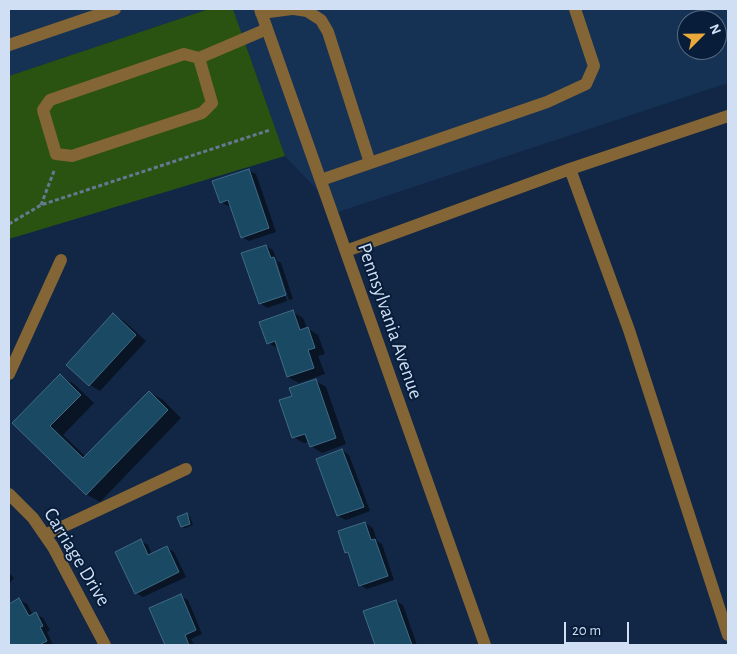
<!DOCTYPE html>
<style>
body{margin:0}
#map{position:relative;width:737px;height:654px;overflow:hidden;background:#112745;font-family:"Alegreya Sans",sans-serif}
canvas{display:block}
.frame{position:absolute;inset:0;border:10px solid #d0dff3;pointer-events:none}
.north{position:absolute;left:677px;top:10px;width:50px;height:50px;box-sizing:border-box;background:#071d3a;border:1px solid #576b84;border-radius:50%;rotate:67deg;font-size:14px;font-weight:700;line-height:20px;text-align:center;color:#d0dff3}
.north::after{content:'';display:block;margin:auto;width:18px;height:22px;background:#eba93a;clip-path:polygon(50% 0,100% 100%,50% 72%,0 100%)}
.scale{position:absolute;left:564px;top:622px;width:65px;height:22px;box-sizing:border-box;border:2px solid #d0dff3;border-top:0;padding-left:6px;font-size:15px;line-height:18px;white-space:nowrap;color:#d0dff3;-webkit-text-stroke:4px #071d3a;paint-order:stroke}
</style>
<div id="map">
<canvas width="737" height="654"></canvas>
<div class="frame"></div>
<div class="north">N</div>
<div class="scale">20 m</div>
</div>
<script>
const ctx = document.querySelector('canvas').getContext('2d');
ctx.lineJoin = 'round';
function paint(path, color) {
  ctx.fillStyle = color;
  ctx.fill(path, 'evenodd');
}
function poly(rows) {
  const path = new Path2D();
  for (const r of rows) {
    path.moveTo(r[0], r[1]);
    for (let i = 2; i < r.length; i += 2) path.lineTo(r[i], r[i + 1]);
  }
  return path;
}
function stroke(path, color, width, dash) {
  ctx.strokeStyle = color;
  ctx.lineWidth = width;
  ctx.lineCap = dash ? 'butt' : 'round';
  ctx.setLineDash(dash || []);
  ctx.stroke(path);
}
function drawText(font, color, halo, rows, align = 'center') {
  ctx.font = font + ' "Alegreya Sans",sans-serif';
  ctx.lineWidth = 4;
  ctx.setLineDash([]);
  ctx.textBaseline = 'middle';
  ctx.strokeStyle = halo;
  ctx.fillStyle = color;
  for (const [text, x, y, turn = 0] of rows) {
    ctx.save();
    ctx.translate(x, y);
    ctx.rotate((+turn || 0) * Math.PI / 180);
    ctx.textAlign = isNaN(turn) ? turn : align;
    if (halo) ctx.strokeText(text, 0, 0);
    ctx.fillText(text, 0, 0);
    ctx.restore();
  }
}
const built = poly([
 [9,9,209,9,9,76],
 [233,9,728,9,728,83,338,212,285,156],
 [687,20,717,20,717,50,687,50]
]);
const green = poly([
 [209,9,233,9,285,156,9,239,9,76]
]);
const shadow = poly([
 [248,170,256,174,276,232,249,241,242,237,231,205,228,206,221,202],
 [266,246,273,250,277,261,281,263,293,299,289,300,276,259,273,259,287,301,267,308,260,303],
 [293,312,303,318,307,328,318,335,325,354,318,356,325,374,299,383,288,377,279,349,268,343],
 [114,315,124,321,146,341,100,391,90,385],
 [60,376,74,384,94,403,63,435,86,457,149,392,163,400,181,418,100,502,86,494,14,423],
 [316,381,326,387,346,444,322,453,311,446,309,442,304,443,293,437],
 [342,450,349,455,370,511,346,520,338,516,318,459],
 [186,515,190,517,193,525,185,528,182,527],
 [365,523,373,528,377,541,382,544,394,580,367,589,360,585,350,554,346,552],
 [140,541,148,545,152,555,167,548,174,552,186,577,143,597,136,593],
 [9,573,14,578,9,584],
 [180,596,188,600,202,634,191,639,194,645,167,645,151,608],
 [19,600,27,604,33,615,36,614,43,618,50,630,47,632,53,645,9,645,9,605],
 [396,601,403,605,417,645,376,645,365,612]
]);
const building = poly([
 [249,169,269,228,241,238,228,200,220,203,212,181,249,169],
 [266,245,271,258,274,257,286,295,259,304,241,253,266,245],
 [293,310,300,330,308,327,315,348,308,350,314,368,287,377,275,341,267,344,259,322,293,310],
 [113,313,136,335,89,386,66,365,113,313],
 [60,374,81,395,50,426,83,458,149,391,168,410,86,495,12,423,60,374],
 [316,379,336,438,310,447,305,434,292,438,279,400,292,396,289,388,316,379],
 [342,449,364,507,337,516,316,459,342,449],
 [187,513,190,524,181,527,177,517,187,513],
 [365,522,371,540,375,539,388,576,359,586,348,552,345,553,338,531,365,522],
 [141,539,148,555,167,546,179,572,135,594,115,552,141,539],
 [181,594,196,630,185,635,189,645,165,645,149,608,181,594],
 [19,598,29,616,36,612,43,626,40,627,47,641,39,645,9,645,9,604,19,598],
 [396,600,412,645,375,645,363,611,396,600]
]);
const path = poly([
 [41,205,54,171],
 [9,224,41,205,270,130]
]);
const minor = poly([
 [260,9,485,645],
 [294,9,307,11,321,20,328,32,370,163],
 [261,13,292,9],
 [9,45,115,9],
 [199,58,212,103,202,113,72,156,56,154,43,110,50,100,184,54,199,58,267,29],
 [570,169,629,330,728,635],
 [321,180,547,102,586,84,594,66,575,9],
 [346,251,570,169,728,116],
 [9,374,61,260],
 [9,494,33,518,53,547,105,645],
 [45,535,186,469]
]);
const streetNames = [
 ["Pennsylvania Avenue",390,321,71],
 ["Carriage Drive",77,557,59]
];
paint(built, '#153154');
paint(green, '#2a5312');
paint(shadow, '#0007');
paint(building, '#194963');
stroke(building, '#416b85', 1);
stroke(path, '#667993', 3, [4, 2.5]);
stroke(minor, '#846536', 12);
drawText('20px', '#d0dff3', '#071d3a', streetNames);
</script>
